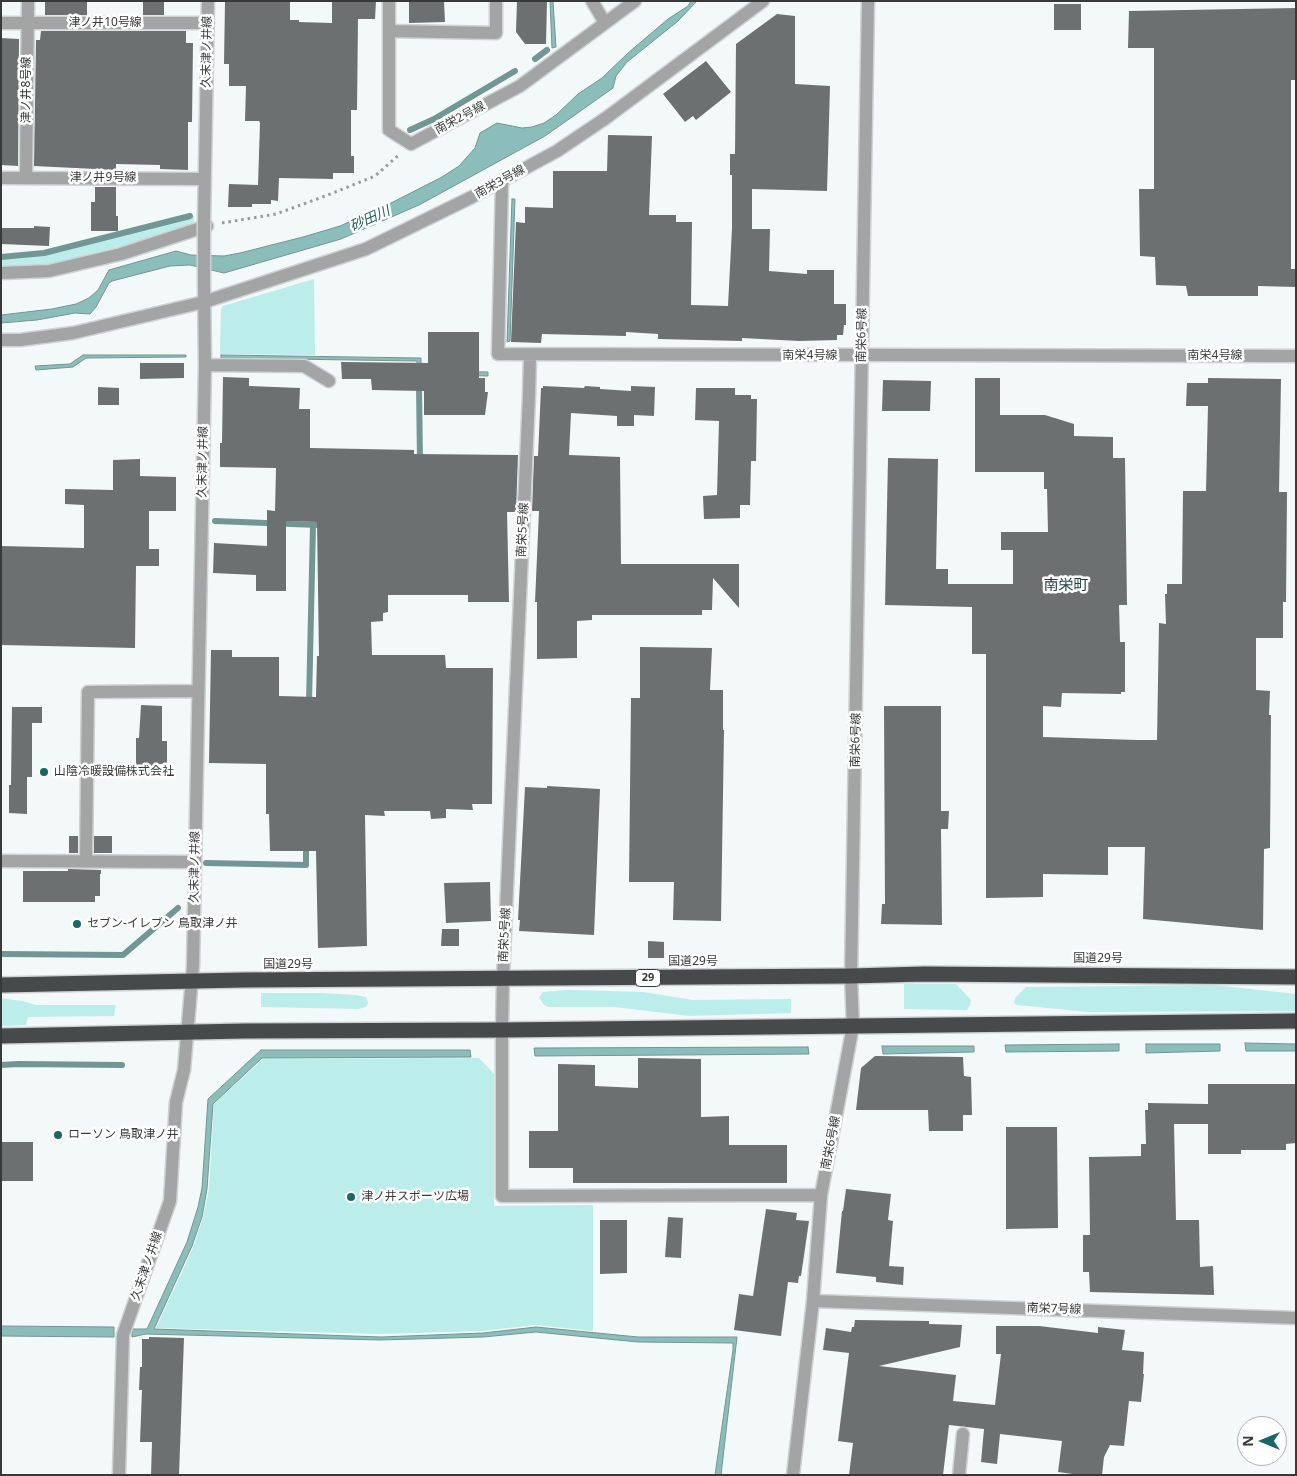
<!DOCTYPE html>
<meta charset="utf-8">
<style>
body{margin:0}
#map{position:relative;width:1297px;height:1476px;overflow:hidden;background:#f3f8f8;font-family:"Noto Sans",sans-serif}
canvas{display:block}
.frame{position:absolute;inset:0;border:2px solid #383a39;pointer-events:none}
.north{position:absolute;left:1237px;top:1416px;width:50px;height:50px;box-sizing:border-box;background:#fff;border:1px solid #afb0b0;border-radius:50%;rotate:270deg;font-size:14px;font-weight:700;line-height:20px;text-align:center;color:#383a39}
.north::after{content:'';display:block;margin:auto;width:18px;height:22px;background:#1a6766;clip-path:polygon(50% 0,100% 100%,50% 72%,0 100%)}
</style>
<div id="map">
<canvas width="1297" height="1476"></canvas>
<div class="frame"></div>
<div class="north">N</div>
</div>
<script>
const ctx = document.querySelector('canvas').getContext('2d');
ctx.lineJoin = 'round';
function paint(path, color) {
  ctx.fillStyle = color;
  ctx.fill(path, 'evenodd');
}
function poly(rows) {
  const path = new Path2D();
  for (const r of rows) {
    path.moveTo(r[0], r[1]);
    for (let i = 2; i < r.length; i += 2) path.lineTo(r[i], r[i + 1]);
  }
  return path;
}
function stroke(path, color, width, dash) {
  ctx.strokeStyle = color;
  ctx.lineWidth = width;
  ctx.lineCap = dash ? 'butt' : 'round';
  ctx.setLineDash(dash || []);
  ctx.stroke(path);
}
function drawText(font, color, halo, rows, align = 'center') {
  ctx.font = font + ' "Noto Sans","Noto Sans JP",sans-serif';
  ctx.lineWidth = 5;
  ctx.setLineDash([]);
  ctx.textBaseline = 'middle';
  ctx.strokeStyle = halo;
  ctx.fillStyle = color;
  for (const [text, x, y, turn = 0] of rows) {
    ctx.save();
    ctx.translate(x, y);
    ctx.rotate((+turn || 0) * Math.PI / 180);
    ctx.textAlign = isNaN(turn) ? turn : align;
    if (halo) ctx.strokeText(text, 0, 0);
    ctx.fillText(text, 0, 0);
    ctx.restore();
  }
}
const green = poly([
 [194,216,194,222,147,240,44,265,1,266,1,258,45,255],
 [314,279,315,355,220,354,221,309,223,306],
 [904,984,956,984,971,1000,970,1005,967,1010,904,1009],
 [1214,985,1296,994,1296,1011,1089,1012,1017,1005,1014,1003,1015,998,1026,987],
 [567,990,643,992,693,1000,791,999,791,1013,690,1016,614,1007,548,1007,543,1004,539,997,543,992],
 [261,993,319,993,356,995,366,997,368,1003,366,1007,358,1009,261,1007],
 [1,998,22,1001,36,1005,116,1005,114,1016,28,1017,26,1025,1,1026],
 [479,1058,494,1074,494,1206,593,1205,593,1331,535,1325,483,1331,381,1334,156,1328,193,1248,203,1218,209,1189,214,1104,263,1059]
]);
const water = poly([
 [550,1,553,1,556,47,552,48,550,1],
 [691,1,697,1,678,21,627,62,616,76,613,88,545,136,419,205,341,239,224,273,190,265,170,266,112,281,109,283,96,307,90,314,75,313,37,320,1,323,1,315,52,309,76,304,89,298,98,290,109,270,176,251,191,255,224,256,240,253,303,237,340,226,391,203,442,177,459,166,475,148,480,133,497,123,522,128,532,127,544,123,556,115,578,94,602,78,628,53,668,19,688,6,691,1],
 [512,199,515,199,510,341,507,342,512,199],
 [83,355,186,355,186,357,86,358,73,367,36,370,35,366,70,364,83,355],
 [221,355,421,358,421,371,488,372,488,376,417,374,417,361,221,358,221,355],
 [1245,1043,1296,1044,1296,1051,1246,1051,1245,1043],
 [1119,1044,1119,1051,1006,1052,1005,1045,1119,1044],
 [1146,1044,1220,1044,1220,1051,1146,1053,1146,1044],
 [882,1046,974,1046,974,1052,883,1054,882,1046],
 [808,1047,809,1054,535,1056,534,1048,808,1047],
 [261,1050,470,1050,471,1057,262,1058,213,1104,207,1189,202,1217,192,1246,154,1329,381,1337,483,1333,536,1327,638,1337,737,1337,721,1475,715,1475,733,1350,733,1343,638,1342,536,1332,483,1337,380,1340,146,1334,132,1337,132,1329,147,1329,187,1242,198,1207,202,1188,208,1099,261,1050],
 [1,1326,114,1327,114,1337,1,1336,1,1326]
]);
const stream = poly([
 [535,59,547,50],
 [410,130,434,119,515,71],
 [1,257,44,253,190,216],
 [419,385,420,462],
 [215,521,317,525],
 [309,703,313,525],
 [206,863,306,865,306,843],
 [1,954,123,955,178,908],
 [1,1065,18,1064,122,1065]
]);
const building = poly([
 [45,1,87,1,87,15,45,15],
 [143,1,164,1,164,15,143,15],
 [225,1,290,1,290,20,299,20,299,22,332,23,332,1,376,1,375,19,358,19,357,110,351,110,351,156,354,156,354,173,333,173,333,179,279,178,278,201,271,200,271,204,252,204,252,207,228,207,229,184,258,185,260,123,259,121,245,121,246,86,229,86,229,64,224,64],
 [409,1,444,1,445,22,409,23],
 [517,1,547,1,546,44,525,44,516,32],
 [1054,4,1081,4,1081,30,1054,30],
 [1296,8,1296,80,1291,80,1291,269,1296,269,1296,287,1258,286,1258,296,1188,296,1186,286,1156,285,1155,257,1140,256,1139,189,1154,189,1154,48,1128,48,1129,11],
 [777,14,795,16,795,84,830,86,827,191,752,189,752,229,770,229,769,271,807,274,807,270,834,270,834,304,846,304,846,325,844,325,843,335,837,335,837,340,799,341,742,338,742,341,658,339,658,334,626,332,626,336,542,334,541,343,511,342,516,222,525,223,525,207,553,208,553,171,607,171,608,135,652,136,649,215,676,215,676,222,692,222,691,305,728,306,732,228,732,175,730,175,730,154,735,154,736,44],
 [41,31,186,31,186,43,193,43,192,122,188,122,188,170,160,169,160,165,116,164,116,170,34,166,36,40,40,40],
 [1,38,19,39,18,166,1,165],
 [706,61,731,92,696,120,693,116,685,122,663,94],
 [95,187,116,187,116,216,118,216,118,231,91,231,91,202,95,202],
 [34,226,50,227,49,246,1,244,1,228,34,228],
 [428,332,479,332,479,378,485,378,485,392,488,392,485,415,424,415,424,391,372,390,371,379,342,379,341,362,428,363],
 [140,363,184,363,184,378,140,379],
 [223,377,249,378,249,386,300,388,299,409,310,409,310,448,414,450,414,454,518,455,516,512,507,512,509,602,468,602,468,595,388,595,388,612,383,613,383,621,371,622,372,655,445,655,446,668,493,668,492,804,472,804,473,810,446,809,446,818,431,819,430,811,384,811,385,816,365,815,367,946,318,948,316,851,270,851,269,814,266,814,266,764,209,763,211,650,232,650,232,657,279,657,279,696,316,697,317,656,319,656,317,522,286,521,286,591,256,591,256,575,213,573,214,543,267,546,267,510,275,511,276,468,220,467,220,443,222,443],
 [975,378,1000,378,1000,415,1045,415,1074,424,1074,436,1113,437,1113,458,1125,458,1127,605,1119,605,1120,642,1125,642,1125,692,1121,692,1121,694,1062,693,1061,707,1043,706,1043,737,1137,740,1157,740,1159,623,1166,624,1165,594,1167,594,1167,584,1182,584,1183,491,1206,491,1208,406,1186,406,1187,383,1208,383,1208,378,1281,379,1279,492,1287,492,1286,602,1283,602,1283,638,1256,638,1256,690,1270,691,1269,715,1271,715,1270,848,1264,849,1263,930,1143,919,1145,847,1108,847,1108,875,1043,874,1043,897,986,898,986,654,972,654,972,607,885,605,888,458,938,459,936,569,948,569,948,584,1013,584,1013,550,1001,550,1001,532,1048,532,1047,489,1044,489,1044,472,975,472],
 [883,380,931,381,930,411,882,411],
 [543,386,584,388,585,386,600,387,600,389,631,391,631,386,655,387,654,416,634,415,634,426,617,426,617,416,571,413,569,455,620,457,621,564,739,564,739,608,713,578,712,610,702,610,702,615,592,615,592,620,577,621,577,658,537,659,537,602,535,602,539,511,532,511,534,456,538,456,541,388,543,388],
 [98,387,119,388,119,405,98,405],
 [696,388,735,388,735,395,751,395,751,399,757,399,756,461,751,461,750,505,740,505,740,518,704,519,703,496,717,495,719,421,695,420],
 [140,459,140,476,176,477,176,511,149,511,149,549,159,549,159,566,136,566,135,648,1,645,1,546,84,548,84,505,65,504,65,489,113,490,113,460],
 [640,647,712,648,710,690,723,690,723,730,724,730,721,921,673,920,674,882,629,882,631,698,640,698],
 [141,705,162,706,162,741,167,741,167,764,159,764,160,774,136,774,136,738,139,738],
 [884,706,941,706,941,811,949,811,948,829,941,829,942,925,881,924,882,904,885,904],
 [12,707,42,707,42,723,32,723,32,777,27,777,27,814,9,813,9,785,11,785],
 [547,786,600,789,594,935,519,931,520,920,518,920,525,787,547,788],
 [69,836,78,836,78,853,69,853],
 [94,836,112,836,112,853,94,853],
 [68,869,101,870,101,874,100,874,100,896,95,896,95,902,23,902,23,871,68,871],
 [490,882,491,921,446,923,444,883],
 [442,929,459,929,459,946,441,946],
 [648,941,664,942,664,958,648,958],
 [875,1056,963,1057,964,1076,971,1077,972,1115,963,1115,963,1131,929,1131,928,1110,856,1110,861,1068],
 [638,1058,701,1059,701,1117,729,1116,729,1145,787,1145,787,1183,573,1183,573,1168,529,1168,529,1131,558,1131,558,1064,595,1065,595,1086,638,1088],
 [1208,1084,1296,1084,1296,1143,1286,1144,1286,1150,1241,1150,1241,1154,1208,1154,1208,1124,1174,1124,1176,1220,1199,1220,1200,1267,1213,1266,1214,1295,1090,1292,1089,1272,1083,1272,1083,1235,1090,1235,1089,1157,1141,1156,1141,1144,1146,1144,1145,1110,1148,1110,1148,1103,1208,1104],
 [1006,1127,1057,1127,1058,1228,1006,1229],
 [1,1142,33,1142,33,1181,1,1181],
 [846,1189,891,1194,888,1220,893,1221,889,1266,904,1267,903,1285,876,1282,876,1277,836,1273,842,1211,843,1211],
 [766,1209,797,1213,796,1220,809,1221,801,1276,799,1276,798,1283,788,1282,781,1336,734,1330,739,1294,753,1296],
 [668,1217,683,1218,681,1258,665,1257],
 [600,1220,627,1220,627,1273,600,1274],
 [855,1320,929,1321,929,1324,962,1325,960,1347,879,1366,956,1375,953,1401,995,1405,1001,1354,996,1354,996,1326,1039,1326,1098,1333,1098,1327,1125,1330,1122,1350,1144,1352,1143,1374,1144,1374,1141,1402,1129,1401,1124,1446,1110,1445,1104,1457,1102,1475,1080,1475,1058,1472,1062,1441,1000,1434,997,1464,981,1462,984,1429,949,1425,943,1475,849,1475,853,1443,838,1441,849,1353,823,1350,826,1328,851,1332,852,1327,854,1327],
 [149,1337,184,1338,179,1475,151,1475,152,1442,140,1442,142,1390,139,1390,140,1367,142,1367,142,1339,149,1339]
]);
const path = poly([
 [222,223,276,214,328,195,375,176,400,154]
]);
const minor = poly([
 [389,1,389,130,411,144,520,86,635,1],
 [592,1,605,23],
 [1,23,208,23],
 [389,31,496,33,496,1],
 [1,178,205,179],
 [26,178,28,1],
 [502,181,498,354,1296,356],
 [204,222,208,1],
 [1,273,49,271,121,254,207,226],
 [1,340,20,340,73,333,204,302,366,249,472,197,557,151,606,118,763,1],
 [530,355,529,396,503,978,502,1030,502,1196,821,1195],
 [205,365,304,366,329,381],
 [1,861,195,862],
 [86,861,88,692,198,691],
 [813,1301,1296,1318],
 [119,1475,123,1335,170,1201,176,1102,184,1070,193,966,205,365,204,280],
 [793,1475,813,1301,821,1195,853,1026,851,976,868,1],
 [959,1475,963,1434]
]);
const highway = poly([
 [1,985,244,980,851,976,924,974,1296,977],
 [1,1036,244,1031,502,1030,1296,1021]
]);
const minorBridge = poly([
 [204,280,204,222]
]);
const markers = [
 [44,772,5,"#1a6766"],
 [77,924,5,"#1a6766"],
 [58,1135,5,"#1a6766"],
 [351,1197,5,"#1a6766"]
];
const shields = [
 [648,978,25]
];
const shieldNames = [
 ["29",648,978]
];
const streetNames = [
 ["津ノ井10号線",105,23],
 ["久末津ノ井線",207,52,-89],
 ["津ノ井8号線",27,90,-90],
 ["南栄2号線",460,118,-28],
 ["津ノ井9号線",103,178],
 ["南栄3号線",500,182,-29],
 ["南栄6号線",862,335,-89],
 ["南栄4号線",810,356],
 ["南栄4号線",1215,356],
 ["久末津ノ井線",203,462,-89],
 ["南栄5号線",523,530,-87],
 ["南栄6号線",856,740,-89],
 ["久末津ノ井線",195,867,-89],
 ["南栄5号線",505,935,-87],
 ["国道29号",1098,959],
 ["国道29号",693,962],
 ["国道29号",288,965],
 ["南栄6号線",831,1143,-79],
 ["久末津ノ井線",147,1266,-71],
 ["南栄7号線",1054,1309,2]
];
const poiNames = [
 ["山陰冷暖設備株式会社",54,772],
 ["セブン-イレブン 鳥取津ノ井",87,924],
 ["ローソン 鳥取津ノ井",68,1135],
 ["津ノ井スポーツ広場",361,1197]
];
const waterNames = [
 ["砂田川",370,219,-24]
];
const quarterNames = [
 ["南栄町",1066,586]
];
paint(green, '#bbedeb');
paint(water, '#8bbdbb');
stroke(water, '#729694', 1);
stroke(stream, '#729694', 6);
paint(building, '#6c7070');
stroke(minor, '#ced2d2', 15);
stroke(highway, '#ced2d2', 18);
stroke(path, '#989b9b', 3, [2.5, 4]);
stroke(minor, '#a3a5a5', 12);
stroke(highway, '#464a4a', 15);
stroke(minorBridge, '#ced2d2', 15, []);
stroke(minorBridge, '#a3a5a5', 12);
for (const [x, y, r, color] of markers) {
  const dot = new Path2D();
  dot.arc(x, y, r, 0, 2 * Math.PI);
  ctx.fillStyle = color;
  ctx.fill(dot);
  stroke(dot, '#fff', 2);
}
for (const [x, y, w] of shields) {
  const box = new Path2D();
  box.roundRect(x - w / 2, y - 8.5, w, 17, 4);
  ctx.fillStyle = '#fff';
  ctx.fill(box);
  stroke(box, '#383a39', 1);
}
drawText('bold 11px', '#383a39', null, shieldNames);
drawText('12px', '#383a39', '#fff', streetNames);
drawText('12px', '#383a39', '#fff', poiNames, 'left');
drawText('italic 14px', '#206261', '#fff', waterNames);
drawText('15px', '#1b3d3d', '#fff', quarterNames);
</script>
